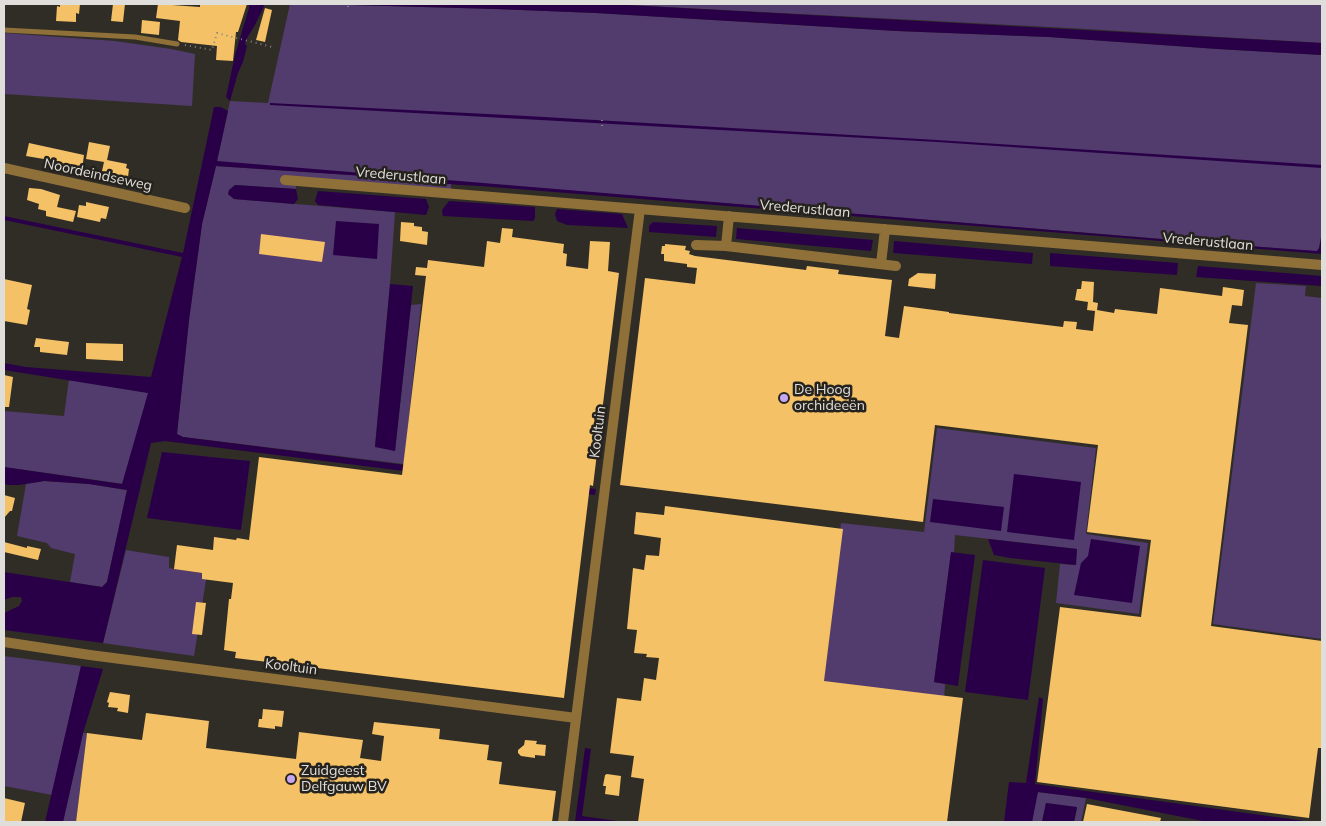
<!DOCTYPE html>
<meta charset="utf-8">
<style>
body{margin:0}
#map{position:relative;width:1326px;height:826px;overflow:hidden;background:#302d27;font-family:Mulish,sans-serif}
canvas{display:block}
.frame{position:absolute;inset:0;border:5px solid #e0deda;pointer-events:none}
</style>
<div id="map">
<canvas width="1326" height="826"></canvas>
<div class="frame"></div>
</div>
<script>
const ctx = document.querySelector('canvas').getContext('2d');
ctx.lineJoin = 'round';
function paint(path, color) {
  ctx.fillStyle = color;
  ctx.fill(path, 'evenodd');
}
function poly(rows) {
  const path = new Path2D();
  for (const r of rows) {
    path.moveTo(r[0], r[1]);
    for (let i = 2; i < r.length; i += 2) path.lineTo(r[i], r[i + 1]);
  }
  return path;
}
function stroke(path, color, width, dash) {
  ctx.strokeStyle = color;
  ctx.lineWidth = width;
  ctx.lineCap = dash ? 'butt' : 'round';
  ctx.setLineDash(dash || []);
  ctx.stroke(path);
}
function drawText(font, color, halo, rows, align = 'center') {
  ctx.font = font + ' Mulish,sans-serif';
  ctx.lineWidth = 5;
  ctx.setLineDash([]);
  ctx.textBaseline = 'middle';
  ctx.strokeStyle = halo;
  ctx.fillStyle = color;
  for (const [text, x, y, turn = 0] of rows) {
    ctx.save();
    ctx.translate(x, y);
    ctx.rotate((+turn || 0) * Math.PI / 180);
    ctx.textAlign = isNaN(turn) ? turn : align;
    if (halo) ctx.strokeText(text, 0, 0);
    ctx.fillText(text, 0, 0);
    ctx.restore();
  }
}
const green = poly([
 [290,4,352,4,352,5,496,9,596,13,897,31,1049,37,1218,49,1322,55,1322,252,217,162,230,101,268,103],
 [609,4,1322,4,1322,43,1068,28],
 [4,33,115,41,171,49,195,54,192,106,4,94],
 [216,166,365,176,451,184,451,190,296,185,296,189,235,185,228,194,234,199,395,212,390,284,375,446,395,451,411,305,421,304,404,464,183,437,177,434,189,320,202,224],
 [1256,283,1306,286,1305,296,1322,298,1322,639,1213,624],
 [69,379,149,393,123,484,4,467,4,411,64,416],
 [937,428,1096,448,1086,534,1148,543,1139,614,1056,603,1060,564,1075,565,1077,549,955,535,954,553,951,553,934,682,945,684,944,701,822,682,841,523,924,532],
 [44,481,89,484,127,490,107,582,102,587,70,582,75,554,51,548,47,543,17,536,26,484],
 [126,550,169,557,169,568,207,574,194,656,103,643],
 [4,656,81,666,52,795,4,786],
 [83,733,87,733,76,822,63,822],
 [1037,792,1086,798,1081,822,1074,822,1077,808,1046,803,1042,822,1032,822]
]);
const water = poly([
 [249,4,265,4,255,25,247,38,245,44,247,46,243,62,238,73,230,101,226,97,235,55,249,8],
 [352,4,609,4,1322,43,1322,55,1218,49,1049,37,897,31,596,13,496,9,352,5],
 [270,103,527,116,937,140,1322,165,1322,168,937,142,270,105],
 [214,107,221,107,228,111,217,161,1221,244,1317,251,1319,248,1322,232,1322,254,480,186,460,185,365,176,216,166,202,224,189,320,177,434,183,437,596,489,595,495,165,441,151,443,103,643,4,630,4,613,19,606,22,601,21,597,12,597,4,600,4,572,102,587,107,582,127,490,89,484,44,481,19,485,9,485,4,484,4,467,122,484,148,393,4,370,4,363,26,367,151,377,182,257,4,220,4,216,183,253],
 [235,185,296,189,298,199,294,204,234,199,228,194,229,190],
 [318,191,426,199,429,207,426,215,318,205,315,201],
 [449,201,535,207,535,218,533,221,443,216,442,210],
 [557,209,622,214,628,228,567,225,557,221,555,214],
 [336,221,379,224,377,259,333,255],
 [653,222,717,226,716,237,649,232,649,226],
 [737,228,873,240,871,251,736,239],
 [894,241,1033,253,1032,264,893,253],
 [1050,253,1178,263,1177,275,1050,266],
 [1198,266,1322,276,1322,286,1196,277],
 [390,284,413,286,395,451,375,447],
 [162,452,250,461,241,530,147,518],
 [1014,474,1081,482,1074,540,1007,532],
 [933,499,1004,507,1001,531,930,522],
 [988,539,1077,549,1076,565,1010,558,994,555],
 [1091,539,1140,546,1132,603,1074,595,1081,563,1088,556],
 [951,552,975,555,958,686,934,682],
 [983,560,1045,568,1028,700,965,692],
 [81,666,103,669,83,733,63,822,45,822],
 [1039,697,1043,699,1035,784,1312,822,1208,822,1086,798,1038,792,1032,822,1004,822,1009,782,1026,783],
 [585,748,591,749,582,816,624,822,594,822,582,821,582,822,575,822],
 [1046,803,1077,807,1074,822,1042,822]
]);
const building = poly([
 [60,4,80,4,79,14,76,13,76,22,56,21,57,6,60,7],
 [113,4,125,4,123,22,111,21],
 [158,4,200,7,200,4,247,4,238,32,236,32,233,61,216,60,217,46,181,42,178,40,180,21,156,18],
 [265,8,272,10,265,42,256,40],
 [142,20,160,22,159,35,141,33],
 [89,142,110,146,107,160,127,164,126,168,129,169,128,177,102,171,104,162,86,159],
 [29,143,84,155,82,170,61,165,62,162,26,156],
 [29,188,41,189,60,195,57,207,76,211,73,222,46,216,46,211,38,209,39,204,27,200],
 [86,202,109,207,106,219,101,218,100,222,77,217,79,205,86,206],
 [401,222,414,223,414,226,422,227,422,231,428,232,427,245,400,241],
 [502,228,513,229,512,237,564,244,563,253,567,254,566,266,588,269,590,241,610,242,608,271,619,273,593,486,590,485,564,698,235,658,236,652,224,650,229,599,231,599,233,583,202,579,202,573,174,569,177,545,213,550,214,537,236,540,237,538,249,540,259,457,402,475,426,276,415,275,416,267,427,268,428,260,484,267,487,241,500,243],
 [261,234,325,242,322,262,259,254],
 [665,244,686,246,685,250,690,251,689,254,695,256,806,270,807,266,839,270,838,274,892,280,885,336,899,338,904,306,949,312,949,313,1063,327,1064,321,1077,322,1076,329,1093,331,1095,311,1087,310,1088,302,1075,300,1077,289,1081,289,1082,281,1094,282,1093,302,1098,303,1097,310,1114,313,1115,309,1157,314,1160,288,1222,296,1223,287,1244,290,1242,306,1232,305,1229,323,1248,325,1211,626,1322,641,1322,748,1318,748,1309,818,1037,782,1060,607,1141,617,1151,540,1087,532,1098,445,935,425,923,522,620,485,645,278,695,284,697,268,687,267,687,264,664,261,664,254,661,254,662,246,665,246],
 [918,273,936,274,935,289,908,286,909,279],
 [4,279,32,285,27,309,30,310,27,325,4,321],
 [36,338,69,342,67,355,40,352,40,347,34,347],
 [86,343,123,344,123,361,86,359],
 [4,375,13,377,9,407,4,407],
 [4,495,15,498,12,511,10,511,4,518],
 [665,506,843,529,824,681,963,698,947,822,638,822,644,779,631,777,634,756,610,753,617,698,641,701,644,678,656,680,659,658,646,657,647,654,634,653,637,630,627,629,633,568,644,570,646,555,659,556,661,538,634,534,636,512,664,515],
 [4,542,27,548,27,546,41,549,38,560,4,552],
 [196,602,206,603,202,635,192,634],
 [110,692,130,695,128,713,117,711,118,708,108,707,109,703,107,702],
 [263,709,284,711,282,727,275,726,275,729,258,727,259,719,262,719],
 [146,713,209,721,206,748,296,759,299,732,363,740,360,758,381,761,384,736,372,734,374,722,440,729,439,739,489,745,487,760,502,762,499,784,556,791,552,822,76,822,87,733,142,740],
 [525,740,537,741,536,744,546,745,545,756,535,755,535,758,521,756,518,753,518,750,524,745],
 [607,774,621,776,619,796,605,794,606,786,603,786,605,775],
 [4,798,25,803,21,822,4,822],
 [1087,804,1161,818,1160,822,1083,822]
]);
const path = poly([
 [348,7,348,4],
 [185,45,212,50,217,33,272,47],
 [602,126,602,117]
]);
const service = poly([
 [4,30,135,37,177,44]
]);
const minor = poly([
 [4,168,185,208],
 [285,180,1322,265],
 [696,245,726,246,896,266],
 [726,246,729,216],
 [881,264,885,229],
 [4,642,90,655,576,718],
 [563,822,640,209]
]);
const markers = [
 [784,398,5,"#c7a6f0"],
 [291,779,5,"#c7a6f0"]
];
const streetNames = [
 ["Noordeindseweg",98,175,12],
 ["Vrederustlaan",401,176,5],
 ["Vrederustlaan",805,209,5],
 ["Vrederustlaan",1208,242,5],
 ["Kooltuin",598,432,-83],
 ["Kooltuin",291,667,7]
];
const poiNames = [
 ["De Hoog",794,390],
 ["orchideeën",794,406],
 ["Zuidgeest",301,771],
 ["Delfgauw BV",301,787]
];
paint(green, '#523b6d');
paint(water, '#290048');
paint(building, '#f4c166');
stroke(path, '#85837e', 2, [1, 4]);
stroke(service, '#8f7039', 5);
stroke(minor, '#8f7039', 10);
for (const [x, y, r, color] of markers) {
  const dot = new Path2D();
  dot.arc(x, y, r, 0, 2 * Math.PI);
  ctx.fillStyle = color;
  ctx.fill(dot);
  stroke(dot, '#26231e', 2);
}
drawText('14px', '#e0deda', '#26231e', streetNames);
drawText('14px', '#e0deda', '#26231e', poiNames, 'left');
</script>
